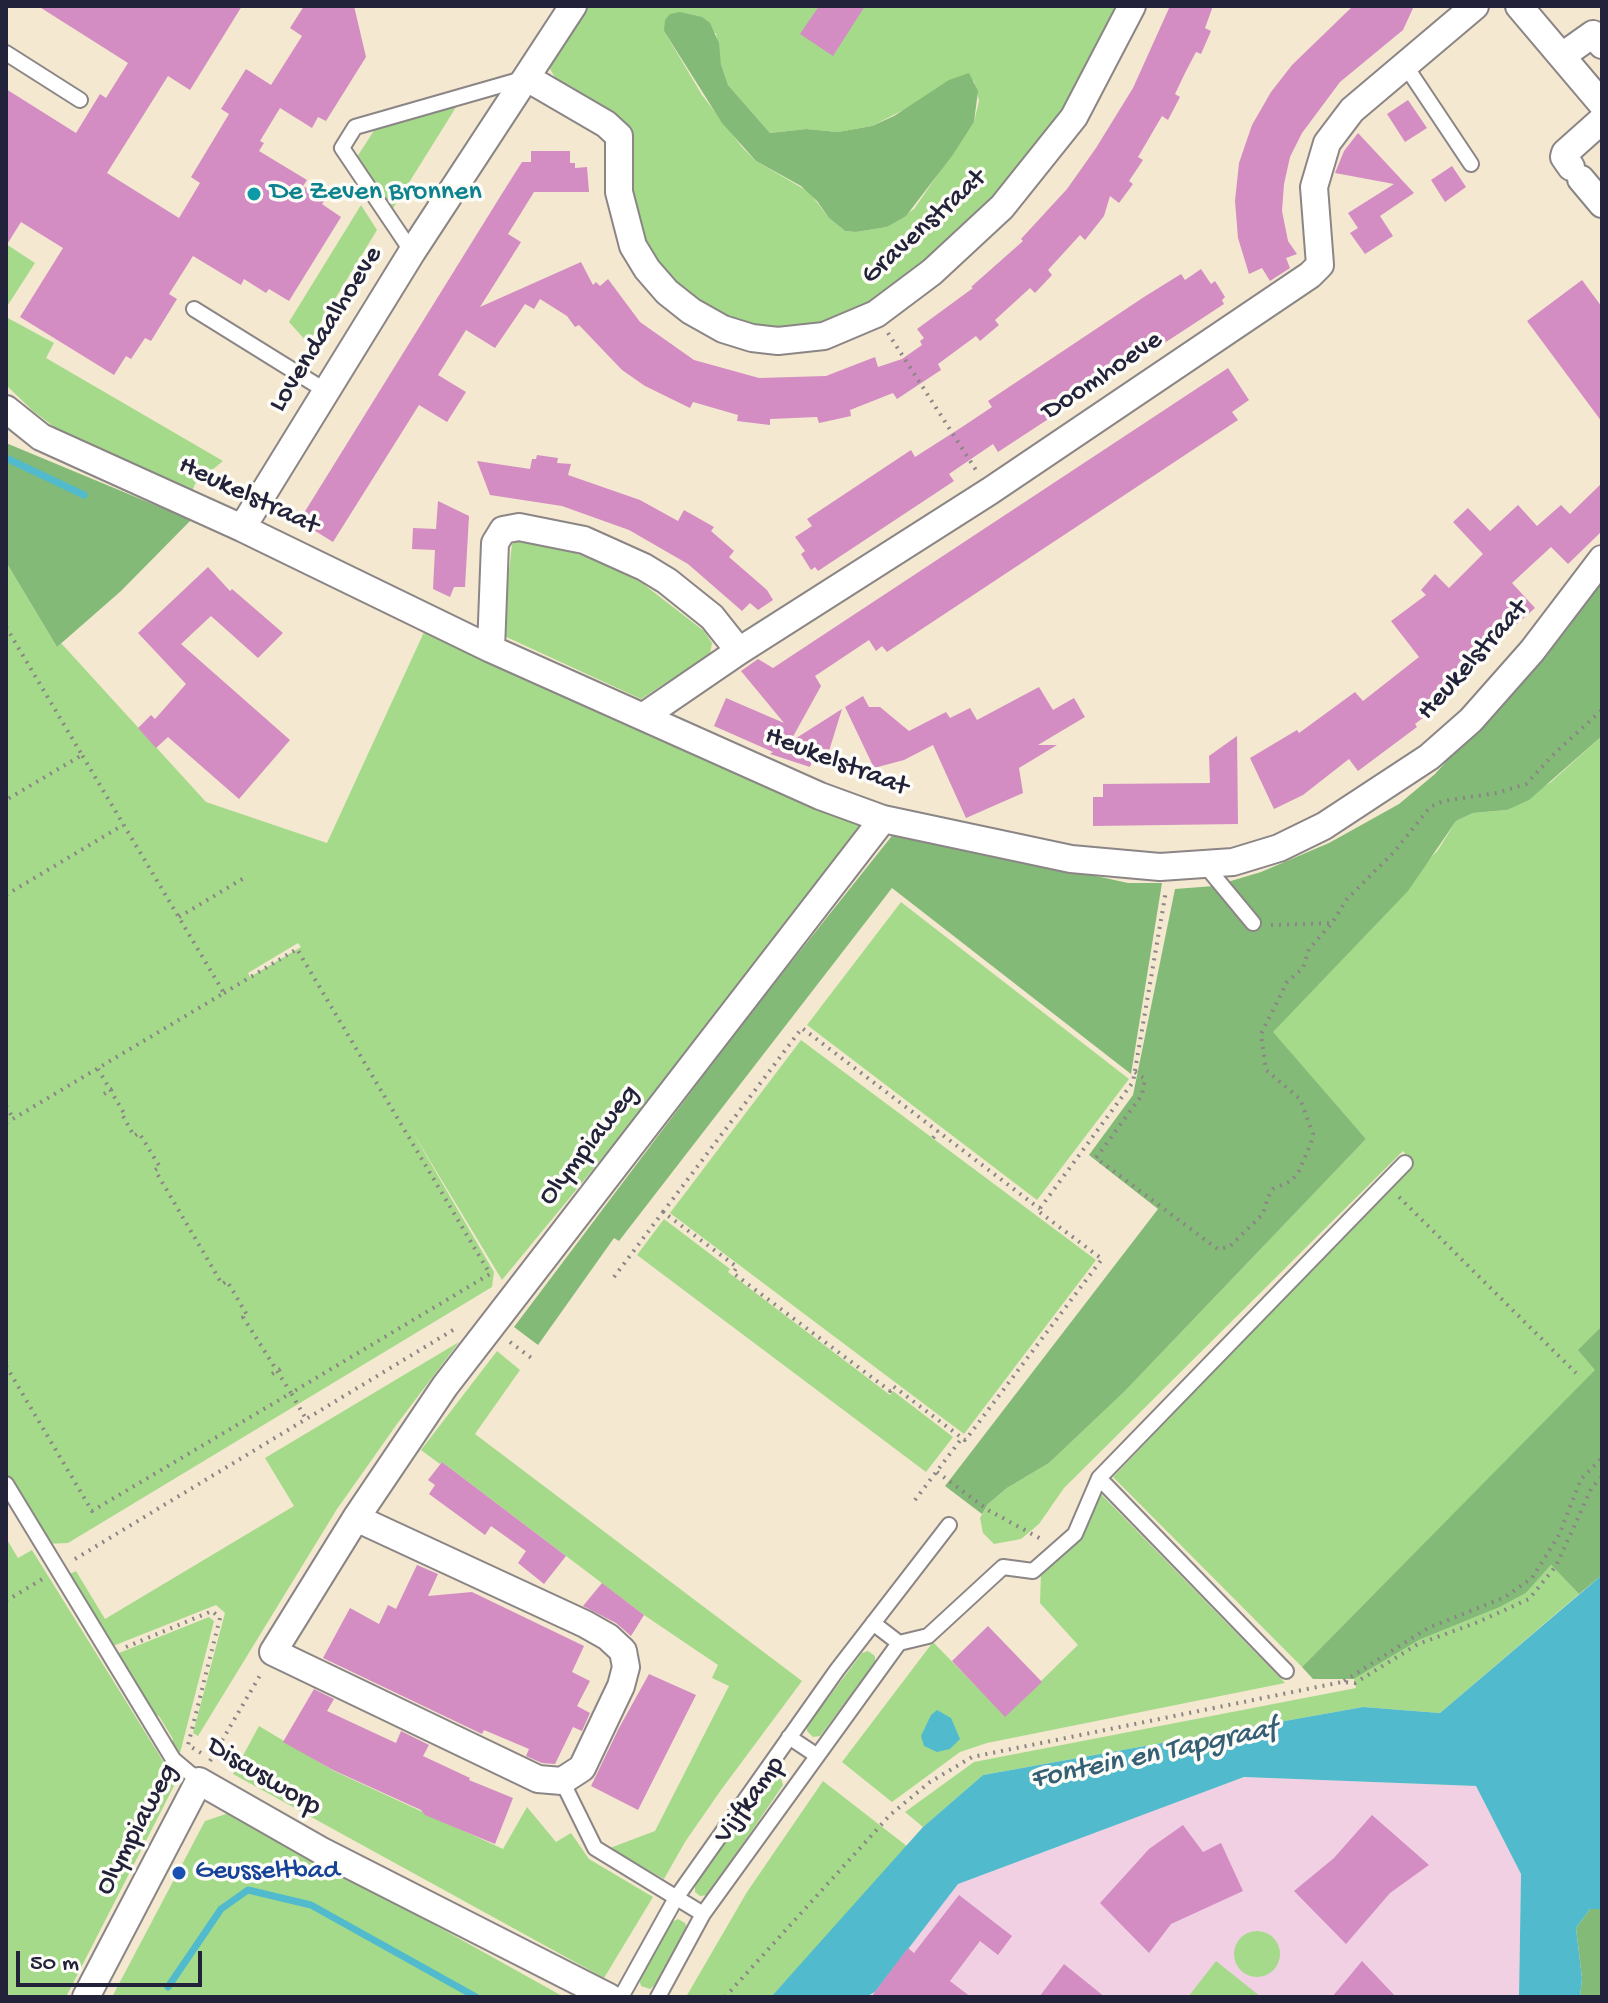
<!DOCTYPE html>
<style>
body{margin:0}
#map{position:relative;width:1608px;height:2003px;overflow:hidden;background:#f4e8d0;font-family:"Gochi Hand",sans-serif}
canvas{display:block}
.frame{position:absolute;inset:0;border:8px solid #22223b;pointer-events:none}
.scale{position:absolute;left:16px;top:1951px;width:186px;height:36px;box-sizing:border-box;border:4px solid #22223b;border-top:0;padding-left:10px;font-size:24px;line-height:28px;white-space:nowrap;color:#22223b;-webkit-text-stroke:6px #fdfcf7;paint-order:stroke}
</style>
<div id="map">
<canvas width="1608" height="2003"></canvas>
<div class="frame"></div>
<div class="scale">50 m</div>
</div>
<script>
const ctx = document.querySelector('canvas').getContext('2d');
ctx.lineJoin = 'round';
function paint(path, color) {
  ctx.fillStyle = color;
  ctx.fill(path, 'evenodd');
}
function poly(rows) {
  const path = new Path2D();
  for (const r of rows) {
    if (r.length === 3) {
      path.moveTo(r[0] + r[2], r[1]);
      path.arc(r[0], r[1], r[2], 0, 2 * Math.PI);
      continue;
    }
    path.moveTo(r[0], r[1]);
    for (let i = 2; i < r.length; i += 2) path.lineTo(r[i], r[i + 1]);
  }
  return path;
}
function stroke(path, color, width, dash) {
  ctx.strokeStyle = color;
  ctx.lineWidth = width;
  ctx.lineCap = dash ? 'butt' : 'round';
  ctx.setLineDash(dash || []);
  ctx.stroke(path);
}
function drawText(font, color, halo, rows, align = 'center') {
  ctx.font = font + ' "Gochi Hand",sans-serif';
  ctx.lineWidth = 7;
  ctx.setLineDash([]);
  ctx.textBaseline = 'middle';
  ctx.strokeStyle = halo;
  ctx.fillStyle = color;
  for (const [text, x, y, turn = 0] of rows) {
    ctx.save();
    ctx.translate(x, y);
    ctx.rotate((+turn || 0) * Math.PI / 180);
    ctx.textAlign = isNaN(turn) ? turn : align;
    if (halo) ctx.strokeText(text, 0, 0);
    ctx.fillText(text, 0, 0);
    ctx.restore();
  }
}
const built = poly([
 [1244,1777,1476,1786,1521,1874,1519,1997,1105,1997,1064,1964,1039,1997,971,1997,908,1948,957,1884]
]);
const green = poly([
 [579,6,1117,6,1096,59,1047,138,989,208,938,257,842,322,795,332,737,326,691,302,654,268,629,215,629,131,557,81,545,60],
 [664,31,716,33,721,64,728,85,770,133,806,129,838,132,872,126,913,105,974,81,979,101,974,122,914,209,887,227,856,232,845,231,829,218,809,192,756,161,742,147,702,95],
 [463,96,390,213,355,160,377,126],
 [361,205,377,230,308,343,289,322],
 [6,244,35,263,6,308],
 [6,317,54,343,46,358,223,461,195,484,191,494,57,429,33,411,6,385],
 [524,539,553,545,603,563,642,583,704,631,712,643,710,654,641,699,502,635,512,544],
 [6,562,57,647,61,643,206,802,327,843,425,630,866,826,716,1020,502,1280,409,1126,494,1272,492,1287,68,1543,44,1544,6,1482],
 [298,943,301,947,250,977,248,973],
 [1602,736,1602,1326,1579,1350,1596,1370,1302,1667,1113,1477,1413,1163,1403,1151,1064,1488,1039,1524,1021,1539,994,1544,983,1533,980,1518,988,1504,1007,1488,1049,1463,1124,1392,1366,1139,1272,1032,1438,850,1456,821,1473,813,1507,810,1551,782],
 [901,902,1129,1079,1037,1200,807,1025],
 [801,1040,1096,1260,964,1434,670,1213],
 [664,1219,730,1269,728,1272,890,1395,893,1391,953,1437,926,1472,637,1255],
 [459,1342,397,1424,337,1509,198,1736,193,1733,225,1613,216,1605,113,1646,70,1574,76,1571,105,1619,294,1506,265,1458],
 [497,1351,520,1370,475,1434,802,1681,721,1790,685,1842,664,1879,610,1848,655,1831,729,1686,712,1678,718,1665,644,1615,442,1462,440,1464,421,1450],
 [1099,1492,1285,1683,987,1743,960,1752,892,1802,842,1762,933,1642,1005,1716,1078,1645,1040,1603,1041,1573,1080,1537],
 [6,1538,18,1558,32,1550,176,1782,66,1997,6,1997],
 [1551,1565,1579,1594,1440,1713,1363,1707,983,1775,923,1827,905,1812,974,1762,1356,1688,1354,1679,1419,1640,1500,1607,1526,1593],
 [209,1617,214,1621,180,1753,172,1743,173,1739,159,1716,155,1715,119,1653],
 [868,1651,875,1656,875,1663,820,1736,813,1737,807,1731,807,1726,862,1653],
 [259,1726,334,1771,503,1849,527,1807,556,1842,571,1833,589,1859,653,1897,604,1978,233,1774],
 [774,1775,781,1778,783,1785,708,1895,700,1896,695,1892,695,1884,768,1777],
 [823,1781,908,1847,771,1997,686,1997,747,1892],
 [232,1812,564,1997,112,1997,205,1821],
 [678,1919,685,1923,687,1928,654,1986,650,1989,641,1986,639,1979,657,1948,672,1922],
 [1257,1954,23],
 [1216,1961,1261,1997,1188,1997]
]);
const forest = poly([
 [680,12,702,17,710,23,719,43,721,64,728,85,770,133,806,129,838,132,872,126,894,116,949,80,969,73,978,91,974,122,952,156,906,216,887,227,856,232,845,231,829,218,817,201,801,186,756,161,722,123,664,31,665,20,670,14],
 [6,443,191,520,121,591,57,647,6,562],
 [1602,571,1602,736,1529,800,1507,810,1473,813,1456,821,1408,891,1273,1032,1366,1139,1124,1392,1049,1463,1007,1488,988,1504,982,1514,945,1486,1158,1209,1089,1155,1133,1095,1175,889,1214,886,1261,872,1329,843,1399,804,1435,774,1459,747],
 [895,832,1128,883,1162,883,1131,1074,892,888,619,1241,614,1238,538,1345,514,1327,746,1019],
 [1602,1326,1602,1575,1579,1594,1551,1565,1526,1593,1500,1607,1419,1640,1354,1679,1313,1679,1302,1667,1595,1370,1578,1350],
 [1590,1909,1602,1909,1602,1997,1580,1997,1582,1978,1576,1928]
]);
const water = poly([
 [1602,1575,1602,1909,1590,1909,1576,1928,1582,1978,1580,1997,1519,1997,1521,1874,1476,1786,1244,1777,958,1884,875,1992,866,1997,771,1997,923,1827,983,1775,1363,1707,1440,1713],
 [937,1710,951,1718,960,1739,950,1749,937,1752,924,1746,921,1736,931,1715]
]);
const stream = poly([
 [6,458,84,495],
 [168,1987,221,1909,248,1890,311,1905,476,1997]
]);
const building = poly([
 [38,6,242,6,190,90,168,76,107,173,179,218,200,183,191,177,229,114,221,109,246,69,271,85,302,36,290,28,304,6,354,6,366,57,326,121,318,117,312,128,280,108,260,141,264,143,259,151,307,180,303,186,325,200,322,204,341,217,289,301,269,289,266,293,244,279,241,285,193,256,169,294,177,299,151,341,145,338,131,359,126,356,114,375,20,317,63,248,21,222,6,246,6,89,76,133,100,94,106,98,128,63],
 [819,6,865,6,833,56,800,34],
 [1170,6,1213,6,1205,28,1211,31,1201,54,1196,52,1185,73,1175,94,1180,97,1168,120,1162,116,1138,157,1143,160,1129,181,1133,184,1119,203,1110,196,1104,216,1085,240,1080,235,1048,270,1052,275,1035,293,1030,288,995,320,999,325,980,341,976,336,938,364,941,370,897,399,893,393,850,410,851,416,819,423,817,417,770,419,770,425,737,421,738,415,693,402,690,408,645,386,622,370,579,325,575,327,567,316,540,299,534,309,525,304,495,348,466,330,438,375,466,392,447,422,419,405,333,542,299,521,503,192,522,162,531,162,531,151,570,151,570,163,575,163,575,168,587,167,589,192,534,192,508,234,521,242,480,307,581,262,593,285,596,282,600,286,608,279,640,322,694,360,759,378,826,376,875,357,878,367,902,359,922,345,920,341,924,338,917,329,973,288,971,287,1023,241,1021,239,1067,189,1096,148,1133,88],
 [1353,6,1414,6,1403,30,1340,82,1302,133,1290,157,1284,184,1282,211,1288,241,1297,254,1286,258,1290,268,1270,281,1262,268,1249,274,1238,238,1235,201,1239,163,1252,125,1271,92,1292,65],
 [1408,100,1427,128,1405,142,1387,114],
 [1358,133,1414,193,1380,216,1393,236,1365,254,1350,233,1358,228,1348,213,1394,184,1335,173,1344,151],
 [1452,166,1466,187,1445,202,1431,180],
 [1201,269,1211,284,1215,281,1225,297,1222,300,1224,304,998,452,993,444,949,474,954,481,818,571,815,567,811,570,801,554,805,551,795,537,812,526,807,519,911,450,915,457,962,427,992,407,988,401,1144,297,1181,274,1185,280],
 [1582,280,1602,307,1602,422,1527,321],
 [1228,368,1249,400,1232,412,1238,420,887,652,882,646,876,651,869,640,815,676,821,686,790,742,842,709,829,751,817,747,810,767,770,754,773,752,714,726,726,698,784,723,741,671,758,659,773,668],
 [537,455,558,458,557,463,571,464,568,475,640,500,678,521,684,510,714,527,711,531,734,551,729,557,767,590,773,600,758,610,750,603,742,611,688,564,629,530,562,506,490,495,477,461,530,469,532,459,536,459],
 [1602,483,1602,531,1568,564,1551,547,1512,583,1535,608,1510,630,1454,694,1415,724,1417,727,1358,771,1349,759,1303,795,1274,809,1250,758,1297,730,1299,733,1355,692,1363,701,1419,657,1391,621,1426,595,1421,590,1435,574,1449,588,1483,554,1453,522,1468,508,1490,531,1518,505,1537,526,1561,505,1570,514],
 [438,501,469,516,465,587,454,587,450,597,433,589,435,550,412,549,413,528,436,529],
 [208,567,230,591,232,589,283,633,258,658,211,616,181,644,290,740,239,799,168,737,156,748,138,728,151,715,155,719,186,684,138,633],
 [1039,687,1053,710,1074,698,1085,717,1038,745,1057,745,1019,768,1023,793,966,818,933,745,904,760,874,768,845,707,863,696,869,707,880,707,909,731,946,712,950,718,970,708,977,720],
 [1237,736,1238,824,1093,826,1093,797,1103,797,1103,784,1210,783,1209,756],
 [442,1462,566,1556,544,1584,518,1563,526,1551,491,1526,485,1535,429,1494,435,1485,428,1480],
 [417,1565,438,1574,428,1596,472,1592,584,1646,572,1672,590,1681,577,1706,590,1713,582,1731,573,1727,555,1764,542,1763,526,1756,529,1749,484,1730,482,1734,323,1658,350,1608,379,1624,388,1605,396,1609],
 [602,1583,644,1615,631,1636,616,1623,583,1606],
 [988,1626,1042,1682,1005,1717,952,1661],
 [649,1674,696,1695,638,1810,591,1786,619,1728],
 [314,1689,334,1699,327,1711,396,1743,401,1731,429,1745,423,1756,470,1778,469,1780,513,1798,495,1844,425,1815,421,1810,333,1770,283,1742],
 [1372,1815,1429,1865,1390,1893,1346,1944,1294,1891,1334,1858],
 [1183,1825,1203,1852,1221,1843,1243,1891,1171,1924,1149,1953,1100,1903,1149,1849],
 [959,1895,1012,1936,998,1955,980,1941,950,1981,971,1997,871,1997,908,1948,914,1953],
 [1362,1961,1396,1997,1332,1997],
 [1064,1964,1105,1997,1039,1997]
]);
const path = poly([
 [888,333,976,470],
 [6,627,82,755,6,800],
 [6,895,123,825],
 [179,917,244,878],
 [1271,925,1332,923],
 [224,993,297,949,490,1274,291,1393,306,1419],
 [1135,1072,1145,1079,1142,1095,1096,1158,1208,1242,1218,1249,1229,1247,1263,1214,1268,1197,1273,1189,1291,1181,1298,1173,1311,1143,1313,1134,1300,1099,1266,1070,1261,1034,1287,982,1303,968,1309,949,1332,923,1347,899,1395,851,1430,807,1443,801,1497,793,1526,784,1558,750,1602,710],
 [104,1094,117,1086],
 [6,1106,13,1118],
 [6,1123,224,993,82,755],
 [933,1138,938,1131],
 [1399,1197,1576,1373],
 [663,1212,802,1028,1040,1209],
 [614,1277,663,1212,737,1267,733,1273,890,1391,893,1386,962,1438],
 [510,1342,534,1360],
 [6,1366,92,1511,291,1393,243,1317,247,1315,227,1281,222,1284,155,1170,160,1167,139,1133,134,1136,123,1116,125,1115,98,1069],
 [272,1374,284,1367],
 [937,1472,988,1510,1043,1540],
 [915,1500,962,1438,965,1440,970,1434,1102,1259,1038,1211,1133,1082,1166,891],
 [75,1559,458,1327],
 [6,1601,44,1578],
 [126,1647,212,1611,220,1618,188,1745,206,1756],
 [1344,1681,1428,1628,1505,1597,1532,1578,1559,1535,1581,1479,1602,1458],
 [210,1761,262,1672],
 [725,1997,890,1815,930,1782,972,1757,1342,1682,1355,1683,1418,1644,1478,1622,1529,1599,1556,1566,1592,1487,1602,1477]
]);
const service = poly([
 [6,53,80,100],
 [1405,65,1471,164],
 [412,252,342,148,355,127,526,78],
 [194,309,326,391],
 [1205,865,1253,923],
 [1099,1478,1286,1671],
 [6,1484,173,1759,199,1781],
 [873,1623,899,1643],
 [899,1643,928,1636,1003,1567,1033,1571,1075,1534,1099,1478,1405,1163],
 [789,1737,816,1755],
 [562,1781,595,1848,703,1914],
 [621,1997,676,1898,837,1670,949,1525],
 [658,1997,703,1914,899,1643]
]);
const minor = poly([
 [1519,6,1602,104],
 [1562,56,1593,34,1602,45],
 [527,78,606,124,619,136,619,192,633,246,647,269,667,292,691,311,723,329,752,338,778,341,824,336,876,314,932,272,1002,207,1074,117,1132,6],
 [1571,167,1564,157,1565,153,1602,120],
 [1581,179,1602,204],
 [6,409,41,437,242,528,491,649,820,796,883,819,1071,859,1160,867,1233,862,1279,848,1324,826,1429,757,1471,720,1532,651,1602,559],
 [242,528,412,252,573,6],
 [491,649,495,543,503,530,519,527,584,540,644,567,667,581,712,617,739,651],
 [644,716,739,651,990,491,1310,275,1320,265,1314,187,1327,143,1352,110,1475,6],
 [356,1518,585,1624,608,1637,623,1651,626,1667,621,1686,582,1768,562,1781,538,1779,273,1652,356,1518,445,1386,883,819],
 [86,1997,199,1781,320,1850,609,1997]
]);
const markers = [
 [254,194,8,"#0f9aa8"],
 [179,1873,8,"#1a4fb4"]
];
const cultureNames = [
 ["De Zeven Bronnen",270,194]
];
const streetNames = [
 ["Gravenstraat",925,228,-42],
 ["Lovendaalhoeve",327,330,-58],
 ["Doomhoeve",1103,377,-34],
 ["Heukelstraat",248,497,25],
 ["Heukelstraat",1474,661,-48],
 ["Heukelstraat",836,763,21],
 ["Olympiaweg",590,1146,-52],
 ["Discusworp",263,1778,31],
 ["Vijfkamp",751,1801,-54],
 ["Olympiaweg",138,1830,-62]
];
const transitNames = [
 ["Geusseltbad",195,1873]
];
const waterNames = [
 ["Fontein en Tapgraaf",1154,1756,-12]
];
paint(built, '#f1d0e4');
paint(green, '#a5da8b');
paint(forest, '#84ba77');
paint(water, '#51bbcd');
stroke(stream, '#51bbcd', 7);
paint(building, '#d38dc2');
stroke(service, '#8b8586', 18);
stroke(minor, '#8b8586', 30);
stroke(path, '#8b8586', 4, [2, 6]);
stroke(service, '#fff', 14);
stroke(minor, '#fff', 26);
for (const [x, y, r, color] of markers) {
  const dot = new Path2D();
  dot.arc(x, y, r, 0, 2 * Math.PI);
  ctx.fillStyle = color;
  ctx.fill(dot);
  stroke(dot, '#fdfcf7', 3);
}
drawText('28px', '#0d838f', '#fdfcf7', cultureNames, 'left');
drawText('28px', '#22223b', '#fdfcf7', streetNames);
drawText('28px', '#164399', '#fdfcf7', transitNames, 'left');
drawText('italic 30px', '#355f75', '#fdfcf7', waterNames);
</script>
